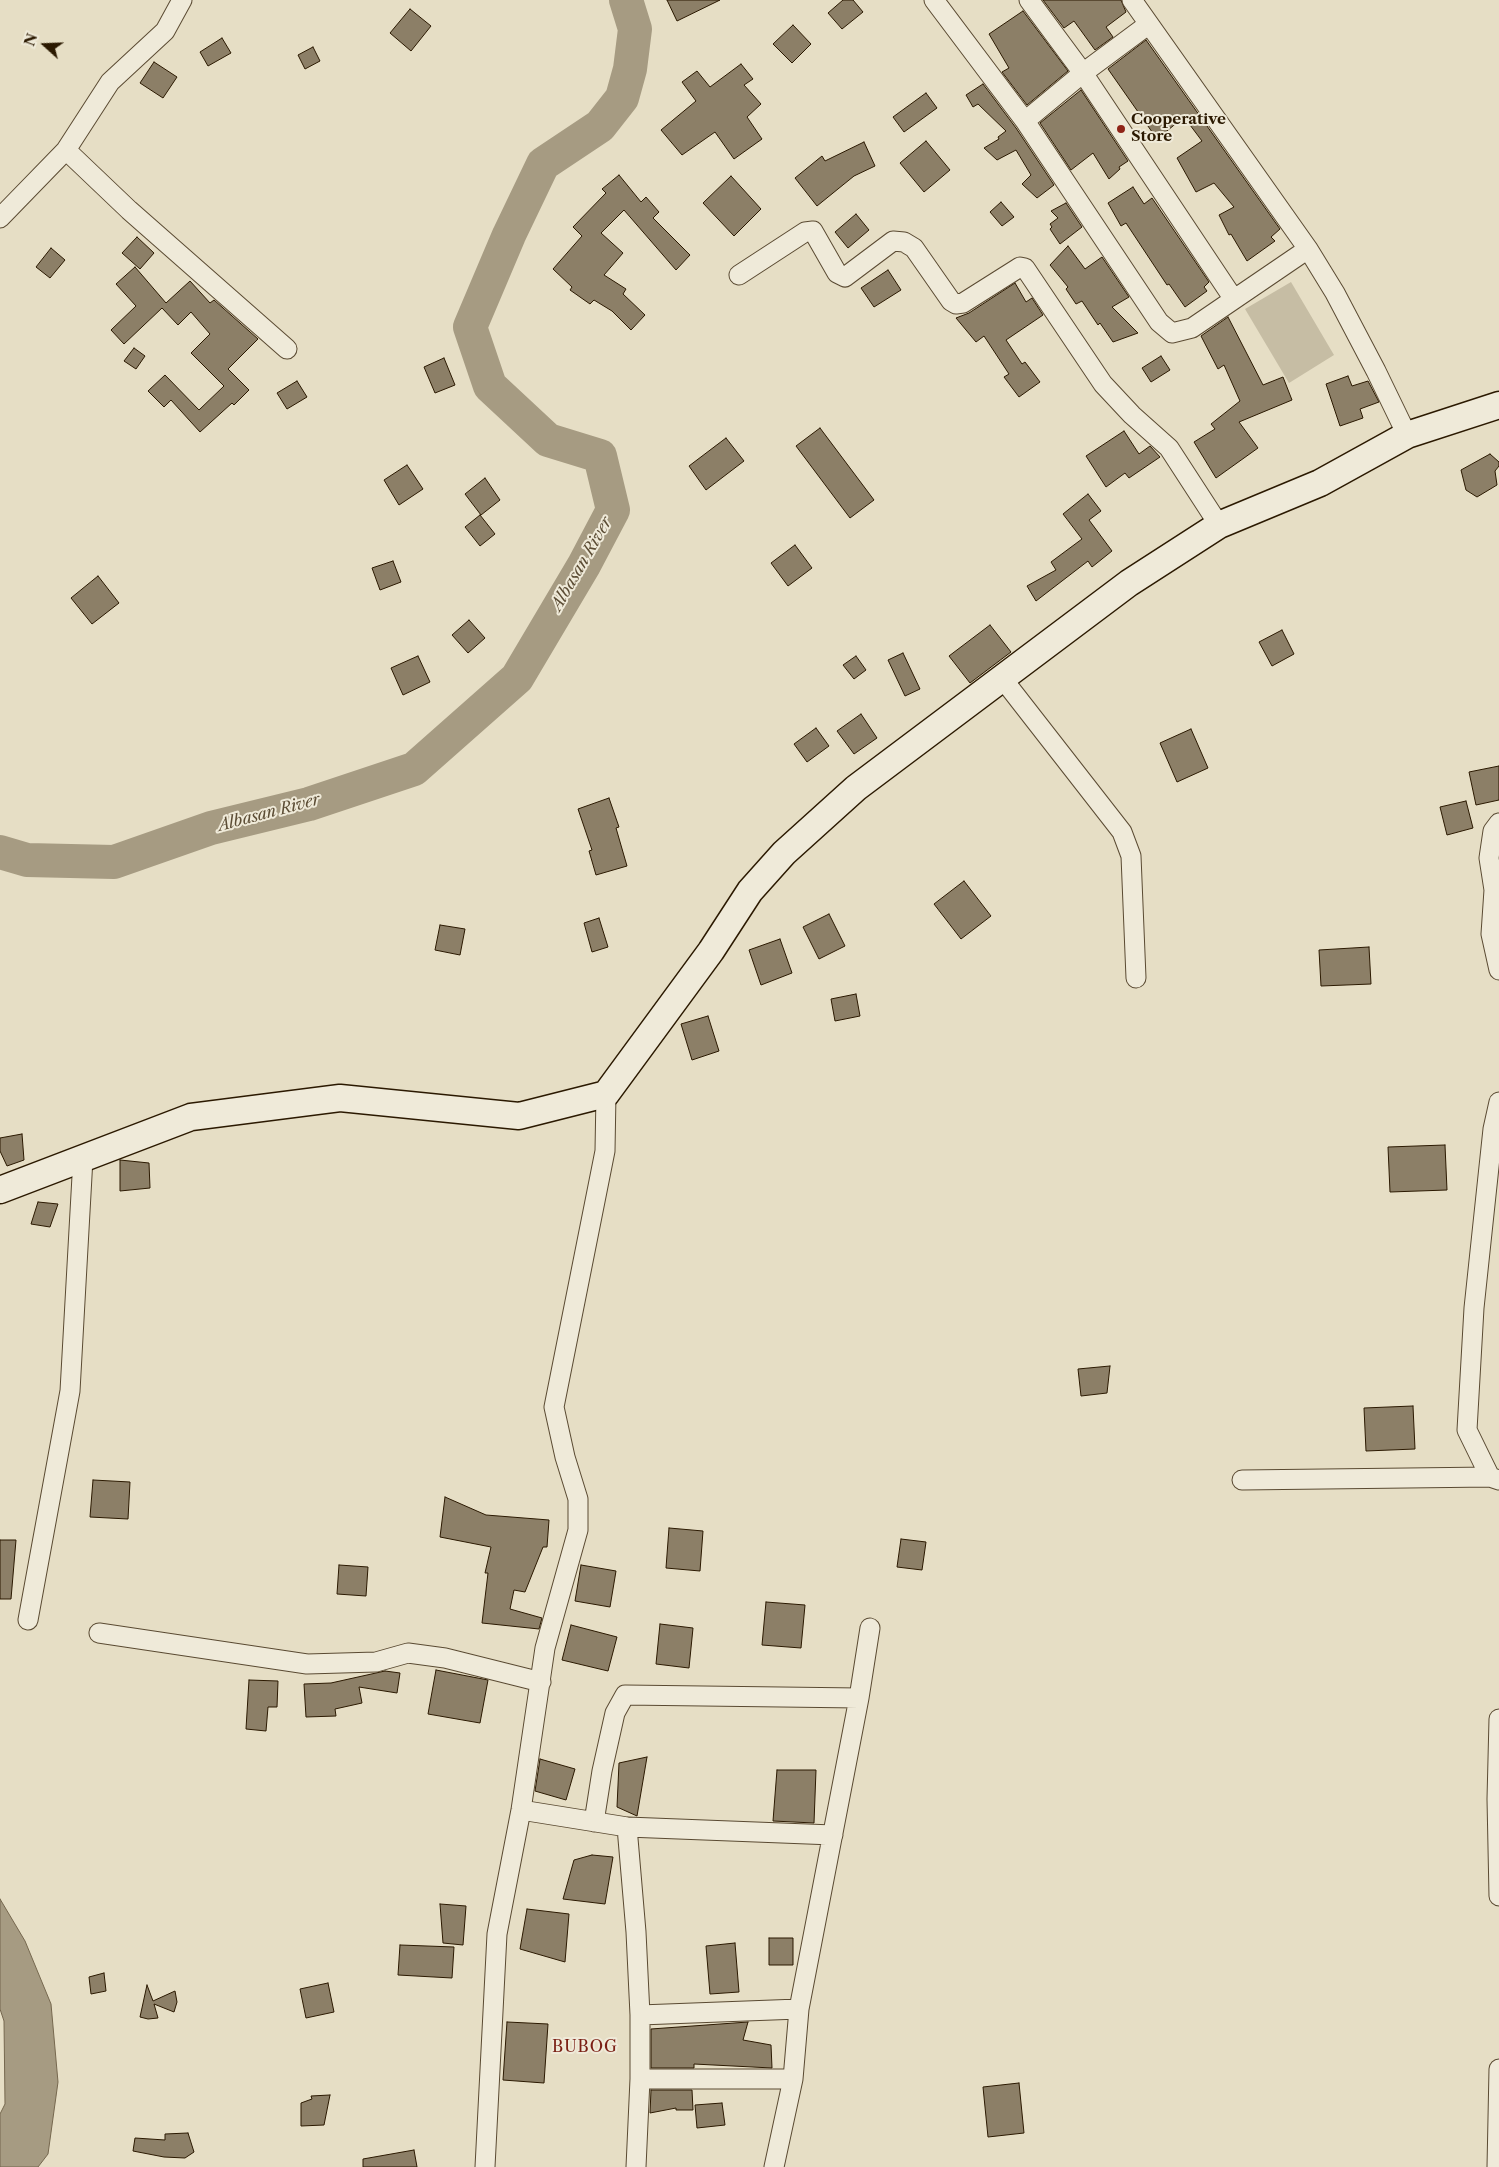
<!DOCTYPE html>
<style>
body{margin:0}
#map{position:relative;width:1499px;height:2167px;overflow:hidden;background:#e6dec5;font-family:"Libre Caslon Text",serif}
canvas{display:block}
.north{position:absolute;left:20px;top:20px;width:50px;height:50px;-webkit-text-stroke:4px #efead9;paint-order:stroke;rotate:290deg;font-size:14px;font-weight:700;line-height:20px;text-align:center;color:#2b1901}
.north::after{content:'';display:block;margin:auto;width:18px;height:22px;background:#2b1901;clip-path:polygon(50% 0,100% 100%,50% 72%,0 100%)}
</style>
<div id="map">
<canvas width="1499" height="2167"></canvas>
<div class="north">N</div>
</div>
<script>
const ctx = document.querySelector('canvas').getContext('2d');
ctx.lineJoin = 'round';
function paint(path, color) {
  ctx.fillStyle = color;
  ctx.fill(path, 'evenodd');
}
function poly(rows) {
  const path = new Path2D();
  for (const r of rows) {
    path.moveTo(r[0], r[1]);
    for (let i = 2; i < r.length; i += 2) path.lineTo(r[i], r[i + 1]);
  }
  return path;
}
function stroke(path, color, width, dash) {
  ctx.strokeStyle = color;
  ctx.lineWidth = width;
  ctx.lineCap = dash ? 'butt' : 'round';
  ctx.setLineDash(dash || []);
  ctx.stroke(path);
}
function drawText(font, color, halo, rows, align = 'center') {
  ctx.font = font + ' "Libre Caslon Text",serif';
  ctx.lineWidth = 4;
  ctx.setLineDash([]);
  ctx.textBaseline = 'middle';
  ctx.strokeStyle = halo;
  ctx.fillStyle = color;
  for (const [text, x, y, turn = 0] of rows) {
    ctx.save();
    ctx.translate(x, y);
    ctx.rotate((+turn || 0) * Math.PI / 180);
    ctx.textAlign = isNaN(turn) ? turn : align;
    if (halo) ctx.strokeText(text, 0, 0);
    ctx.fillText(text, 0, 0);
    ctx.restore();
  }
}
const green = poly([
 [1291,282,1334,355,1289,383,1245,309]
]);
const water = poly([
 [0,1899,25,1941,51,2004,58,2082,48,2154,38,2167,0,2167,0,2114,5,2104,4,2021,0,2009,0,1899]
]);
const river = poly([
 [0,852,27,860,114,862,211,828,309,804,414,769,517,678,584,565,613,510,600,456,548,440,490,386,470,327,509,235,543,164,600,126,622,98,630,69,635,29,626,0]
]);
const building = poly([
 [667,0,720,0,677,21,667,0],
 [843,0,853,0,863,12,842,29,828,13,843,0],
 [1043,0,1121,0,1126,12,1106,27,1113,37,1095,50,1074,21,1064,28,1043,0],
 [410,9,431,26,411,51,390,33,410,9],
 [1023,11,1068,71,1027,105,1002,72,1009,68,989,34,1023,11],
 [793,25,811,44,792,63,773,44,793,25],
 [222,38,231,53,208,66,200,52,222,38],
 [1146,40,1280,229,1271,237,1275,241,1247,261,1231,234,1229,235,1219,215,1234,207,1214,183,1196,192,1177,158,1202,141,1184,117,1157,139,1108,69,1146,40],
 [313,47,320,61,305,69,298,55,313,47],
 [154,62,177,77,163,98,140,83,154,62],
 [741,64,753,79,744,85,761,104,747,117,762,139,734,159,715,132,682,155,661,130,696,101,682,82,697,71,710,87,741,64],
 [983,84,1016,128,1054,185,1037,198,1022,184,1031,175,1016,150,997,160,984,148,999,139,998,137,1006,131,978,104,973,107,966,95,983,84],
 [1081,90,1128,161,1119,167,1120,169,1109,179,1093,153,1071,170,1040,123,1081,90],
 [926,93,937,108,904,132,893,117,926,93],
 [926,141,950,170,924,192,900,163,926,141],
 [864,142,875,166,854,176,817,206,795,178,822,156,825,161,864,142],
 [619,175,641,202,646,197,659,212,653,218,690,255,676,270,624,210,601,233,623,253,604,275,626,289,623,294,645,315,631,330,612,311,594,300,590,304,570,290,572,287,553,269,582,236,573,227,606,193,602,189,619,175],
 [731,176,761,209,734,236,703,203,731,176],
 [1133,187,1144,204,1152,198,1209,282,1204,287,1207,291,1185,307,1169,284,1167,285,1126,223,1121,226,1108,203,1133,187],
 [1001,202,1014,217,1002,226,990,212,1001,202],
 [1066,203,1082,227,1060,244,1050,229,1052,227,1050,224,1058,218,1051,211,1066,203],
 [856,214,869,230,848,248,835,232,856,214],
 [137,237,154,253,140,269,122,253,137,237],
 [1068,246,1085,269,1102,257,1129,297,1112,307,1138,333,1113,342,1100,323,1098,325,1082,301,1076,304,1066,289,1068,287,1050,265,1068,246],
 [51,248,65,260,50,278,36,267,51,248],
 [135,267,166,303,190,281,210,303,214,300,258,339,228,369,249,390,234,405,232,403,200,432,171,400,164,407,148,391,165,375,199,410,224,386,191,353,210,334,191,312,178,325,162,308,124,344,111,330,136,306,116,284,135,267],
 [888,270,901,290,874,307,861,288,888,270],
 [1015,283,1026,302,1032,298,1043,315,1006,340,1022,364,1025,362,1040,382,1019,397,1004,377,1009,374,984,336,976,342,956,318,969,313,1015,283],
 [1228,317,1263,385,1283,377,1292,400,1239,422,1258,448,1216,478,1194,442,1215,429,1211,424,1240,401,1224,365,1218,369,1201,336,1228,317],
 [134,348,145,356,136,369,124,361,134,348],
 [1161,356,1170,370,1151,382,1142,368,1161,356],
 [444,358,455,385,435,393,424,367,444,358],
 [1348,376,1352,386,1368,381,1379,402,1360,409,1363,418,1340,426,1326,384,1348,376],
 [297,381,307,397,287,409,277,393,297,381],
 [820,428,874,500,850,518,796,446,820,428],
 [1124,431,1139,454,1150,446,1160,457,1129,478,1125,473,1106,487,1086,456,1124,431],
 [726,438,744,461,706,490,689,466,726,438],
 [1490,454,1499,462,1499,466,1495,471,1497,485,1477,497,1466,490,1461,470,1490,454],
 [407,465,423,489,399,505,384,480,407,465],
 [485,478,500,500,481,515,465,494,485,478],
 [1088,494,1101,511,1089,520,1112,551,1092,567,1088,561,1036,601,1027,586,1056,570,1051,562,1082,539,1063,514,1088,494],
 [480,515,495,534,480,546,465,527,480,515],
 [795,545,812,568,788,586,771,563,795,545],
 [393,561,401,582,380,590,372,568,393,561],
 [98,576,119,603,92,624,71,598,98,576],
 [469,620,485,638,468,653,452,635,469,620],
 [990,625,1011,652,970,683,949,656,990,625],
 [1282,630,1294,654,1272,666,1259,642,1282,630],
 [903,653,920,689,905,696,888,660,903,653],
 [418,656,430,682,403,695,391,668,418,656],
 [856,656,866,670,854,679,843,665,856,656],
 [861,714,877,738,854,754,837,731,861,714],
 [816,728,829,746,807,762,794,744,816,728],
 [1191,729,1208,768,1177,782,1160,743,1191,729],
 [1499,766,1499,800,1476,805,1469,772,1499,766],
 [609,798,619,827,616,828,627,866,596,875,589,851,592,850,578,809,609,798],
 [1466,801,1473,828,1447,835,1440,807,1466,801],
 [964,881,991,916,961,939,934,904,964,881],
 [829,914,845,946,819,959,803,927,829,914],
 [599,918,608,947,592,952,584,923,599,918],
 [440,925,465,929,460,955,435,950,440,925],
 [780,939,792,973,761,985,749,950,780,939],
 [1369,947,1371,984,1321,986,1319,950,1369,947],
 [856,994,860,1016,835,1021,831,999,856,994],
 [708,1016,719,1051,692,1060,681,1024,708,1016],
 [22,1134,24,1160,7,1166,0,1151,0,1138,22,1134],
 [1445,1145,1447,1190,1390,1192,1388,1147,1445,1145],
 [120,1160,149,1163,150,1188,120,1191,120,1160],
 [38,1202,58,1204,50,1227,31,1224,38,1202],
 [1110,1366,1107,1393,1081,1396,1078,1369,1110,1366],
 [1413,1406,1415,1449,1366,1451,1364,1408,1413,1406],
 [93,1480,130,1482,128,1519,90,1517,93,1480],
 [445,1497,486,1515,549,1520,547,1547,543,1547,525,1592,514,1590,510,1609,542,1618,539,1629,482,1623,488,1573,485,1573,491,1547,440,1537,445,1497],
 [669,1528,703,1531,700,1571,666,1568,669,1528],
 [901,1539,926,1542,922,1570,897,1567,901,1539],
 [0,1540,16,1540,11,1599,0,1599,0,1540],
 [339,1565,368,1567,366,1596,337,1594,339,1565],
 [581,1565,616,1571,610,1607,575,1601,581,1565],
 [766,1602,805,1605,801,1648,762,1645,766,1602],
 [660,1624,693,1628,689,1668,656,1664,660,1624],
 [571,1625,617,1637,608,1671,562,1660,571,1625],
 [436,1670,488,1680,480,1723,428,1714,436,1670],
 [385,1671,400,1673,397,1693,359,1687,362,1703,335,1709,336,1716,306,1717,304,1684,331,1683,385,1671],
 [249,1680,278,1681,277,1707,268,1707,266,1731,246,1729,249,1680],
 [647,1757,637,1816,617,1807,619,1763,647,1757],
 [540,1759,575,1769,566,1800,535,1791,540,1759],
 [777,1770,816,1770,814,1823,773,1821,777,1770],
 [592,1855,613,1857,605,1904,563,1899,574,1860,592,1855],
 [440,1904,466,1906,463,1945,443,1943,440,1904],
 [527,1909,569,1914,565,1962,520,1949,527,1909],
 [769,1938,793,1938,793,1965,769,1965,769,1938],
 [735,1943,739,1992,710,1994,706,1946,735,1943],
 [400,1945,454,1947,452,1978,398,1975,400,1945],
 [104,1973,106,1991,91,1994,89,1977,104,1973],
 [328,1983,334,2012,306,2018,300,1989,328,1983],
 [147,1985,153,2001,175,1991,177,2002,174,2012,154,2004,158,2018,148,2019,140,2017,147,1985],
 [507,2022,548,2024,544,2083,503,2080,507,2022],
 [748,2022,743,2040,771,2045,772,2068,694,2064,694,2068,651,2068,651,2029,748,2022],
 [1019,2083,1024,2133,988,2137,983,2087,1019,2083],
 [651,2090,692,2090,693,2110,676,2110,676,2108,650,2113,651,2090],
 [330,2095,324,2125,301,2126,301,2103,312,2099,311,2096,330,2095],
 [722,2103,725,2125,697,2128,695,2105,722,2103],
 [188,2133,194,2152,185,2158,164,2157,133,2151,135,2138,165,2140,165,2134,188,2133],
 [414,2150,417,2167,363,2167,363,2159,414,2150]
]);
const street = poly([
 [934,0,1025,121,1159,322,1172,333,1192,328,1308,249],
 [1029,0,1083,73,1233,298],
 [1132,0,1308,249,1335,293,1376,371,1407,435],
 [1025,121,1083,73,1149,24],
 [66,150,129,210,287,349],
 [0,218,66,150,110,82,165,31,182,0],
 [739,275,805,232,813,231,837,273,845,277,893,241,904,242,914,248,951,301,956,304,963,303,1020,267,1025,268,1103,384,1132,415,1169,448,1219,525],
 [1002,678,1122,832,1131,856,1136,978],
 [1499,823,1493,831,1489,858,1494,890,1491,934,1499,970],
 [1490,1477,1467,1430,1474,1308,1493,1129,1499,1102],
 [1242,1480,1490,1477,1499,1480],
 [28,1620,70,1391,83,1158],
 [99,1633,307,1664,376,1662,408,1653,445,1658,541,1682],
 [859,1698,870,1628],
 [1499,1719,1497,1799,1499,1896],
 [521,1810,627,1827,833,1835],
 [594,1822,602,1771,615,1713,625,1695,859,1698,799,2009,793,2079,774,2167],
 [627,1827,636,1932,640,2015,640,2079,636,2167],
 [640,2015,799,2009],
 [640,2079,793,2079],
 [485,2167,497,1934,521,1810,545,1648,578,1530,578,1499,565,1457,554,1407,605,1151,606,1094],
 [1497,2167,1499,2069]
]);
const secondary = poly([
 [0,1190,191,1117,340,1098,519,1116,606,1094,711,951,750,891,784,853,856,788,1129,583,1219,525,1320,483,1407,435,1499,405]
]);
const markers = [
 [1121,129,5,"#8f2418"]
];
const poiNames = [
 ["Cooperative",1131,120],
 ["Store",1131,137]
];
const waterNames = [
 ["Albasan River",582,564,-60],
 ["Albasan River",269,813,-15]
];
const neighbourhoodNames = [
 ["BUBOG",585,2047]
];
paint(green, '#c6bda4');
paint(water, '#a69b82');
stroke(water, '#75674e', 1);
stroke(river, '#a69b82', 34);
paint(building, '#8c7f67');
stroke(building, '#2b1901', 1);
stroke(street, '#5a4a32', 21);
stroke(secondary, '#2b1901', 29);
stroke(street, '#efead9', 19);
stroke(secondary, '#efead9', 26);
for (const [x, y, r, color] of markers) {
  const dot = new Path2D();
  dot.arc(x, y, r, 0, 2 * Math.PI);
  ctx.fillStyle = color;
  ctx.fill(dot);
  stroke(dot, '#efead9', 2);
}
drawText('bold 15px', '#2b1901', '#efead9', poiNames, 'left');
drawText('italic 16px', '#5c4d35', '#efead9', waterNames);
ctx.letterSpacing = '1px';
drawText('16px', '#7a1f14', '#efead9', neighbourhoodNames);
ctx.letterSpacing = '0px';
</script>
